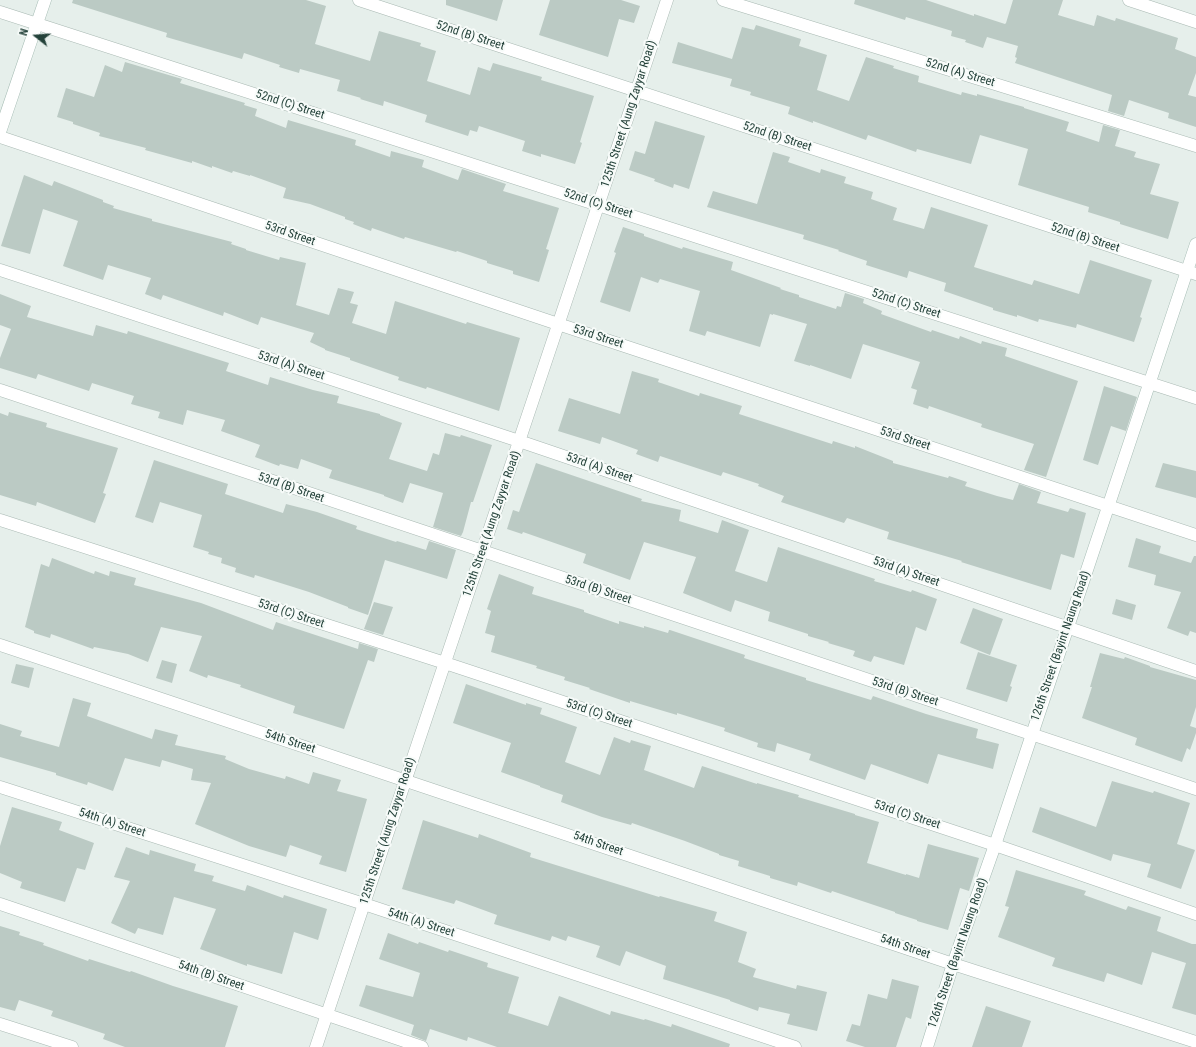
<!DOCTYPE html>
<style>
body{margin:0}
#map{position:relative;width:1196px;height:1047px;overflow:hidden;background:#e6efeb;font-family:"Roboto Condensed",sans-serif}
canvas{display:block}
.north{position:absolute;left:16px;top:16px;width:40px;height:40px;-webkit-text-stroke:3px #f7fbf9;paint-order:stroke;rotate:287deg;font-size:11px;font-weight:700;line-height:16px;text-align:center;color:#24423a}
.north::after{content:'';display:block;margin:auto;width:14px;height:18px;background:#24423a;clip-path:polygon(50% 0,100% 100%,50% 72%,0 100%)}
</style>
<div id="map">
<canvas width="1196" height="1047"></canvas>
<div class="north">N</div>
</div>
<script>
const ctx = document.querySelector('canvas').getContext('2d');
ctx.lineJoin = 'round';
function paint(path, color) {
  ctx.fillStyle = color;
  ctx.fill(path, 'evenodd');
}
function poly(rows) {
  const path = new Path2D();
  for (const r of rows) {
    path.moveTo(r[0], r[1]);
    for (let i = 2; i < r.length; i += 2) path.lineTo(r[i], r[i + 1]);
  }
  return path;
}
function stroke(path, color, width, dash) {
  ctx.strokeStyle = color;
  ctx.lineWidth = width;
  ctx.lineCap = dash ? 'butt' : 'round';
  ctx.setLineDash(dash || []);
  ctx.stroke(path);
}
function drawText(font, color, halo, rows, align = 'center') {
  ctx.font = font + ' "Roboto Condensed",sans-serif';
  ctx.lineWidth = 4;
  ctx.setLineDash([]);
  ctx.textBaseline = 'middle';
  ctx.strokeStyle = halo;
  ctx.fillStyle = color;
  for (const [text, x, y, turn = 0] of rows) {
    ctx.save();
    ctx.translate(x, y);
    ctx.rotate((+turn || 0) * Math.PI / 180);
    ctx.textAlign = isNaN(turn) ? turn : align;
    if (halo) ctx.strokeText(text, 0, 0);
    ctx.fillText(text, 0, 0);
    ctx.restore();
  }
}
const building = poly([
 [73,0,306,0,326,6,315,44,370,61,379,31,421,43,420,46,436,51,427,81,470,95,478,67,490,71,493,63,542,77,541,80,594,96,580,142,582,143,575,164,541,154,541,157,522,151,525,141,479,126,477,132,470,130,468,136,425,122,427,115,384,101,383,106,360,99,361,98,337,91,340,80,300,69,299,73,279,67,280,65,244,53,242,59,166,37,167,33,72,3],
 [446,0,503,0,497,21,446,5],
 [550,0,621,0,640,6,634,23,619,19,608,57,539,35],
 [855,0,926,0,974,16,974,14,1005,24,1006,23,1013,0,1063,0,1058,15,1094,26,1097,15,1115,21,1116,18,1178,38,1175,49,1196,57,1196,73,1188,95,1196,97,1196,127,1168,118,1169,113,1129,100,1124,116,1108,111,1112,95,1015,63,1017,58,1015,57,1018,46,987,37,983,48,965,42,966,40,951,36,952,31,906,17,905,20,854,4],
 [756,25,801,39,799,46,827,55,817,90,849,101,866,57,894,66,893,68,919,76,918,82,961,95,962,92,977,96,977,94,1024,107,1024,108,1069,122,1066,131,1099,142,1103,125,1120,130,1115,146,1136,152,1134,157,1160,164,1150,194,1179,202,1168,239,1120,224,1120,222,1088,212,1089,207,1018,185,1028,149,980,135,971,164,917,149,916,152,868,135,866,140,813,121,813,123,788,114,790,107,750,95,751,92,730,86,732,79,672,63,678,42,732,59,742,27,754,30],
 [125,62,182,79,180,83,245,103,244,105,257,109,255,116,286,128,288,120,356,140,355,145,390,157,391,151,424,160,422,167,458,180,462,169,506,184,503,191,559,208,546,249,549,250,539,282,513,274,513,271,487,263,487,261,457,251,456,252,405,237,404,239,372,228,371,231,353,224,354,222,345,219,345,217,310,204,283,198,286,188,250,175,250,176,233,171,232,173,212,166,212,168,192,161,192,163,145,150,146,148,99,136,100,133,73,124,73,122,57,117,66,88,94,97,105,65,122,72],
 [655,121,705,136,689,189,674,184,673,188,654,181,655,179,629,170,635,151,645,154],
 [773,152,790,157,788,162,820,173,821,169,846,177,844,183,873,192,871,199,897,208,893,220,924,229,931,207,988,225,974,267,1032,285,1034,280,1079,294,1090,260,1152,280,1140,317,1142,318,1134,342,1077,324,1076,328,1039,319,1038,322,1017,315,1017,317,993,310,993,308,944,291,946,283,909,271,907,278,866,265,867,261,838,251,839,250,803,239,804,235,707,207,713,191,757,204],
 [24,175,52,186,54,181,103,200,103,202,114,206,113,208,152,219,152,221,232,242,231,244,246,249,246,250,279,260,280,257,306,263,296,305,329,315,338,288,354,292,350,303,358,305,352,323,386,334,395,301,466,324,467,322,520,338,499,411,427,387,426,389,398,380,399,377,350,360,350,358,325,350,325,349,310,342,314,333,261,317,258,325,224,312,223,316,163,295,161,300,145,294,151,278,108,265,103,280,63,266,78,221,43,209,30,254,1,246],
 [623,227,644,234,644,236,682,249,683,247,733,262,731,270,781,288,780,289,799,295,799,297,836,309,837,306,841,307,845,293,864,299,863,303,882,311,881,314,931,332,932,330,959,339,960,336,981,344,982,341,1007,348,1005,356,1078,381,1046,477,1024,470,1034,444,981,427,982,424,929,406,928,409,913,404,917,390,911,388,920,362,863,344,851,379,810,365,810,366,794,361,807,324,773,314,773,315,770,314,760,347,707,331,705,336,689,331,700,291,660,279,658,283,641,277,630,312,600,302,616,253,614,252],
 [0,294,31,306,27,317,93,336,96,325,127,334,128,331,229,363,226,371,268,385,270,377,313,390,339,396,337,403,380,414,380,415,402,423,389,459,427,471,433,453,439,455,445,433,460,437,461,435,492,445,473,502,471,502,463,532,461,536,433,527,443,493,410,483,403,503,384,496,384,495,329,478,332,470,301,459,298,469,280,464,279,466,255,457,260,445,221,431,225,420,187,410,183,425,158,418,160,412,131,404,134,396,92,383,89,391,38,374,36,379,0,368,0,358,11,329,0,325],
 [632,371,659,379,658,382,699,396,700,393,742,406,739,414,832,444,833,441,855,448,855,446,893,461,893,463,948,478,949,476,967,482,965,486,997,496,1013,500,1019,484,1041,492,1037,503,1068,512,1070,508,1086,513,1074,558,1061,554,1051,590,961,562,962,561,887,539,889,532,847,518,844,523,781,502,784,496,758,486,759,484,723,472,721,476,660,456,658,462,636,454,638,450,602,437,600,444,558,431,569,398,620,414],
 [1104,386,1137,397,1126,431,1111,426,1098,465,1083,460],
 [9,412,47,423,46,427,118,448,103,493,106,494,95,523,37,502,36,506,0,495,0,413,8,416],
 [154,460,228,484,225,494,283,513,286,504,317,512,357,526,356,529,396,542,397,541,426,550,429,541,456,550,447,579,385,560,368,615,348,608,348,607,309,592,255,575,254,578,235,572,236,568,221,563,222,558,208,554,209,552,193,547,202,515,160,502,153,523,135,517],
 [536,463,642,499,641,501,681,510,679,521,718,533,722,520,749,530,735,571,767,582,778,547,875,579,874,581,911,592,912,590,937,599,926,631,916,627,904,665,874,656,871,662,853,656,855,651,828,643,829,642,808,636,808,634,768,621,770,612,735,600,731,612,683,593,696,557,644,542,630,580,583,563,586,554,523,532,522,534,507,529,513,510,519,512],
 [1163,463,1196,471,1196,498,1155,487],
 [1136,538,1161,546,1159,553,1191,563,1194,556,1196,556,1196,633,1190,631,1188,636,1167,628,1181,592,1154,585,1156,575,1128,567],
 [52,558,94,574,95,571,109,576,110,571,136,578,134,585,201,603,273,630,276,622,358,649,359,643,378,649,374,662,368,660,344,729,293,713,295,706,240,687,241,685,208,675,207,678,189,671,202,636,161,627,148,662,128,654,94,647,93,649,51,634,50,638,34,633,34,631,25,627,41,564,49,567],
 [499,574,534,587,532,594,584,610,584,612,619,624,619,621,644,628,644,626,668,633,669,630,670,630,745,655,744,658,806,678,806,680,871,700,873,696,926,714,978,729,976,738,999,744,993,769,938,754,928,784,871,764,865,780,809,760,811,754,777,743,775,752,757,747,758,743,724,731,725,728,677,713,677,715,630,701,630,703,589,689,590,688,564,680,565,677,536,668,537,666,491,652,495,636,485,633,491,611,487,609],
 [1116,599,1136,605,1132,620,1112,614],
 [374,602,393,607,383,635,364,629],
 [973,608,1003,619,990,655,960,643],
 [978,652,1017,665,1010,686,1012,687,1007,702,966,689],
 [1100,653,1124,659,1125,657,1150,666,1150,667,1196,680,1196,707,1190,726,1196,728,1196,733,1190,750,1187,748,1182,762,1135,745,1137,738,1082,718,1092,687,1090,687],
 [162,660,177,664,172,683,156,678],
 [16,664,34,668,29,688,11,683],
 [466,684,526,705,526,703,542,708,540,714,577,727,565,762,600,775,614,737,630,743,631,740,651,746,644,770,694,788,702,766,757,784,757,783,799,795,798,797,855,814,855,815,879,822,867,863,906,875,906,874,919,878,928,844,979,858,969,891,960,888,948,930,917,921,917,920,895,913,895,912,832,891,831,893,798,882,797,886,770,878,770,876,738,866,739,861,719,855,719,854,685,841,632,823,631,825,602,817,561,802,563,795,540,787,540,786,501,772,511,743,453,723],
 [73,698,91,703,87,716,152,739,155,729,178,735,175,745,226,756,225,759,249,769,285,779,286,776,309,784,313,772,341,780,337,791,367,799,346,872,319,864,322,856,290,845,286,857,249,846,195,824,211,783,191,780,193,769,162,760,160,767,125,758,113,791,88,782,87,785,56,775,56,773,0,757,0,724,22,731,20,736,59,747],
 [1112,781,1153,793,1154,791,1190,803,1177,844,1195,850,1181,889,1147,877,1151,864,1113,854,1111,861,1032,832,1040,807,1096,827],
 [12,807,62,822,59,830,94,843,85,870,77,868,65,902,20,888,22,882,0,873,0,846],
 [423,820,478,838,479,834,531,853,530,857,659,897,660,896,717,912,714,921,747,932,738,962,756,969,753,977,796,989,797,985,827,992,817,1031,787,1024,790,1014,759,1007,758,1011,730,1001,730,1000,663,979,666,966,626,951,620,966,596,957,600,946,568,936,566,941,552,936,550,941,494,924,497,915,456,900,454,904,402,889],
 [126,847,149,855,150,850,196,864,194,871,214,876,212,881,245,891,247,885,283,898,284,895,327,909,318,940,294,932,282,974,247,964,247,966,200,949,216,909,174,897,163,935,138,928,135,934,111,923,130,881,114,877],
 [1016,870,1086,891,1084,895,1126,910,1128,906,1161,917,1157,931,1192,944,1196,944,1196,1015,1172,1008,1186,963,1152,952,1142,985,1107,973,1104,982,1052,966,1055,958,998,937,1009,907,1005,906],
 [0,926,20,932,19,935,44,943,43,945,88,961,89,959,130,972,131,971,173,986,238,1006,225,1047,125,1047,103,1039,105,1034,51,1016,53,1011,19,1000,15,1011,0,1007],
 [388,933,418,944,419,942,448,952,449,950,488,963,487,967,519,977,508,1013,548,1026,559,996,610,1015,611,1011,644,1020,645,1019,671,1027,672,1024,730,1044,729,1047,497,1047,468,1037,467,1041,430,1029,426,1041,411,1035,414,1025,359,1006,366,985,413,997,420,973,379,959],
 [892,979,919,986,911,1019,906,1017,896,1047,865,1047,846,1041,852,1024,860,1026,868,994,887,999],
 [986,1006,1031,1021,1022,1047,972,1047]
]);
const street = poly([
 [359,0,1196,274],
 [723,0,1196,146],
 [1129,0,1196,22],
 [0,12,1196,398],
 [0,137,558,324,1196,535],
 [0,270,519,441,1196,671],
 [0,390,1196,789],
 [0,520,445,663,995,845,1196,914],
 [0,645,953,964,1196,1042],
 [0,787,364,904,795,1047],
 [0,904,422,1047],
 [0,1024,72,1047],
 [316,1047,667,0]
]);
const secondary = poly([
 [0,132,45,0],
 [927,1047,953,964,995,845,1196,244]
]);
const streetNames = [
 ["52nd (B) Street",470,36,18],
 ["52nd (A) Street",960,73,17],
 ["52nd (C) Street",290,105,18],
 ["125th Street (Aung Zayyar Road)",629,114,-72],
 ["52nd (B) Street",777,137,18],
 ["52nd (C) Street",598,204,18],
 ["53rd Street",290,234,19],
 ["52nd (B) Street",1085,238,18],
 ["52nd (C) Street",906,304,18],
 ["53rd Street",598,337,18],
 ["53rd (A) Street",291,366,18],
 ["53rd Street",905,439,18],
 ["53rd (A) Street",599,468,19],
 ["53rd (B) Street",291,488,19],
 ["125th Street (Aung Zayyar Road)",492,524,-71],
 ["53rd (A) Street",906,572,19],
 ["53rd (B) Street",598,590,18],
 ["53rd (C) Street",291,614,18],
 ["126th Street (Bayint Naung Road)",1061,646,-71],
 ["53rd (B) Street",905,692,18],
 ["53rd (C) Street",599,714,18],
 ["54th Street",290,742,18],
 ["53rd (C) Street",907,815,18],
 ["54th (A) Street",112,823,18],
 ["125th Street (Aung Zayyar Road)",388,831,-72],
 ["54th Street",598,844,19],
 ["54th (A) Street",421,923,18],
 ["54th Street",905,947,19],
 ["126th Street (Bayint Naung Road)",958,953,-71],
 ["54th (B) Street",211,976,19]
];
paint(building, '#bbcac4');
stroke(street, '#a8b8b2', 13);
stroke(secondary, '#a4bbb3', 13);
stroke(street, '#fff', 12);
stroke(secondary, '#fff', 12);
drawText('12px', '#24423a', '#f7fbf9', streetNames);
</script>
